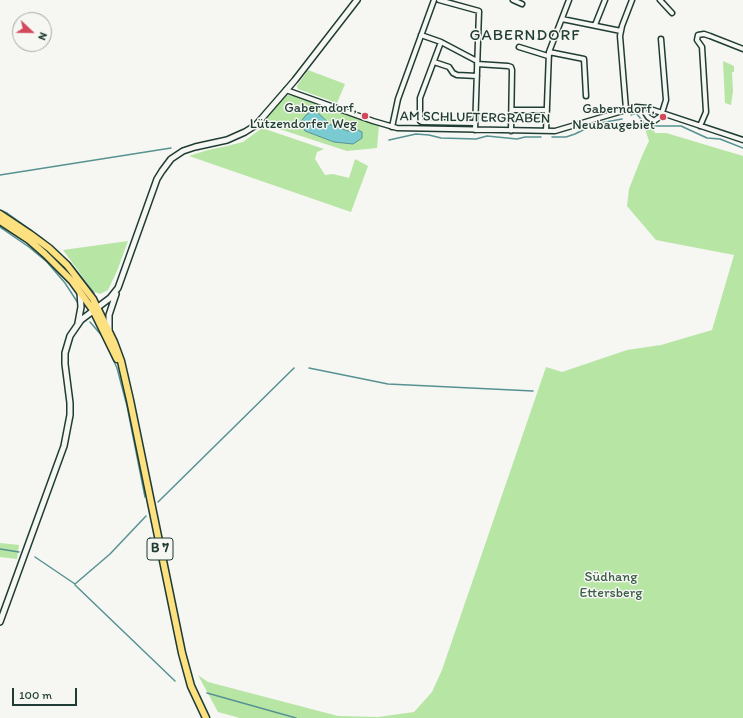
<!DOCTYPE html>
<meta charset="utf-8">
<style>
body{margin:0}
#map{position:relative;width:743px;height:718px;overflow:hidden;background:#f6f6f2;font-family:Itim,sans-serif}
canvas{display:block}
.north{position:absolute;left:12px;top:12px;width:40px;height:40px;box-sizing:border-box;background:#f6f6f2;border:1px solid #a0aca6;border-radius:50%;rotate:112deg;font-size:11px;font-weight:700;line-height:16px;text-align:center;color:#1f3d34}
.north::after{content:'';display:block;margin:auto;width:14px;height:18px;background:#d1495b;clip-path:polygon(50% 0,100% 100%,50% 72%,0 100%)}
.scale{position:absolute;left:12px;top:688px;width:65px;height:18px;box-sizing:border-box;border:2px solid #1f3d34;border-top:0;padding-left:5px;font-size:12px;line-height:14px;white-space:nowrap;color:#1f3d34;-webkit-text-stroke:3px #f6f6f2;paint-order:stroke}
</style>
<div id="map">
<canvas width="743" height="718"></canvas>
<div class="north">N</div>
<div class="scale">100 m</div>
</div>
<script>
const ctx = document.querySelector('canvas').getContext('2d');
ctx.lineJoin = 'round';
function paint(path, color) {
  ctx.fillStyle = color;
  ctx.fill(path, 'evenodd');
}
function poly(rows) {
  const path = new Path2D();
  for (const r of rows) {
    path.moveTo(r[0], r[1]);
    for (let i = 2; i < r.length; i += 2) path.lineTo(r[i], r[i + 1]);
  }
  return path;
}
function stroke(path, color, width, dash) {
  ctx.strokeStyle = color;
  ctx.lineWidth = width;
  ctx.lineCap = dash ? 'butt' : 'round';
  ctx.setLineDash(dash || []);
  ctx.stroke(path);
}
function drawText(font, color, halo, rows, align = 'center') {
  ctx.font = font + ' Itim,sans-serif';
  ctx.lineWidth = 3;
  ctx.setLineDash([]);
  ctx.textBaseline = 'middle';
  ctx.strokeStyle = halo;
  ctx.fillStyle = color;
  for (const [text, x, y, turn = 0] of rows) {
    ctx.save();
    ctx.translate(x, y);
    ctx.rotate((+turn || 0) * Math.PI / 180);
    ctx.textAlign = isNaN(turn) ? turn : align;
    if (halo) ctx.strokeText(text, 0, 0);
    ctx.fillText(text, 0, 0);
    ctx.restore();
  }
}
const green = poly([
 [723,61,734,66,734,72,732,72,733,91,731,105,725,103],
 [308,70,345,84,337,103,298,89,297,86],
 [286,95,296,96,379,125,377,148,347,151,264,124,267,116],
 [318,113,330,125,348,131,358,130,353,144,334,142,305,131],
 [647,123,652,126,655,133,666,133,743,156,743,718,240,718,218,712,198,675,208,682,338,716,378,717,414,712,432,692,442,670,546,367,562,372,627,350,661,345,712,330,734,255,656,240,627,206,629,189,642,156,649,141,644,126],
 [262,128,324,149,317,152,315,159,325,175,333,174,349,178,355,159,368,166,351,212,189,156,208,150,227,146,243,142],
 [128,241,117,271,108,290,100,294,93,291,63,250],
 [0,543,19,545,17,559,0,557]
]);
const water = poly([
 [312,111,318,113,331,125,348,131,358,130,362,132,362,138,353,144,334,142,305,131,302,126,302,120,307,114,312,111]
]);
const stream = poly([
 [631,115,636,113,645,124,651,126,681,126,707,138,720,139,743,148],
 [552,137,566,137,575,134,595,124,622,119],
 [389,140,416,134,429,135,441,138,476,139,487,136,517,139,525,137,541,137],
 [0,175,171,148],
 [0,210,7,213,42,238,70,263,94,293],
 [0,227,29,247,47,262,65,283,78,303],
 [90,322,103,337,117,368,127,406,145,497],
 [309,368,388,384,533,391],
 [158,502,294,368],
 [0,549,19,552],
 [35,557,75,584,110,554,146,516],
 [75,585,175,681],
 [207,693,296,718]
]);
const minor = poly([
 [439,0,479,11,475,130],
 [513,0,522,4],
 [660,0,672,13],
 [562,19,621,31],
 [595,25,605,0],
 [421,35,441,42,477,61],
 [441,42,420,98,420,121,422,122,475,123],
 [519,47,548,56],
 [549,52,584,59,586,96],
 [434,62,449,67,453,73,457,75,477,76],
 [477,64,508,66,511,67,512,70,511,131],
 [286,90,373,121,397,128,555,131,636,107,647,108,743,140],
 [642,108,648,117,654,121,661,116,666,100,661,39],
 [626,109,620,36,622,26,632,0],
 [512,110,547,110],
 [700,126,706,112,702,47,697,40,698,35,704,34,710,36,743,49],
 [392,127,398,99,434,0],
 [546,131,549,52,569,0]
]);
const tertiary = poly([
 [78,323,81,307,80,292],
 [109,330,109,315,116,294],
 [0,622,64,446,70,415,70,403,65,364,65,353,70,336,81,320,110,298,118,288,157,179,162,171,171,159,183,151,195,147,227,140,245,132,256,125,295,80,357,0]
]);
const primary = poly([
 [0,214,30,234,49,248,67,265,93,299,114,342,121,361,130,400,182,653,191,686,206,718],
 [0,221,29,240,45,254,72,281,93,310,117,359]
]);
const markers = [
 [365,116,4,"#d1495b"],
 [663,117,4,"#d1495b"]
];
const shields = [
 [160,549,26]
];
const shieldNames = [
 ["B 7",160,549]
];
const poiNames = [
 ["Gaberndorf,",357,108],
 ["Lützendorfer Weg",357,124],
 ["Gaberndorf,",655,109],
 ["Neubaugebiet",655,125]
];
const streetNames = [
 ["AM SCHLUFTERGRABEN",475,118,1]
];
const parkNames = [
 ["Südhang",611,577],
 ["Ettersberg",611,593]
];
const quarterNames = [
 ["GABERNDORF",525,36]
];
paint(green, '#b6e5a4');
paint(water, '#7acbd1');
stroke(water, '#569292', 1);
stroke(stream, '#569292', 1.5);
stroke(minor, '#1f3d34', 7);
stroke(tertiary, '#1f3d34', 8);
stroke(primary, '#1f3d34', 9);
stroke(minor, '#f6f6f2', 4);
stroke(tertiary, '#f6f6f2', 5);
stroke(primary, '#fde080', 6);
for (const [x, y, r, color] of markers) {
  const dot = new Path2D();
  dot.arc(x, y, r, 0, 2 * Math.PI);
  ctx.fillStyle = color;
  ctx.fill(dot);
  stroke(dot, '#f6f6f2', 1.5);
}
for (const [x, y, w] of shields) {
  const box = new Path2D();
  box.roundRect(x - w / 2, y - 11, w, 22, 3);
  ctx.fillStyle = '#f6f6f2';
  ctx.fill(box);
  stroke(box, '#1f3d34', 1);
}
drawText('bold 13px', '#1f3d34', null, shieldNames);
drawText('14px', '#1f3d34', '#f6f6f2', poiNames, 'right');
drawText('14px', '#1f3d34', '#f6f6f2', streetNames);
drawText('14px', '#3d5f4a', '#f6f6f2', parkNames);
ctx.letterSpacing = '1px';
drawText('16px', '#1f3d34', '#f6f6f2', quarterNames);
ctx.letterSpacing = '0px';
</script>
